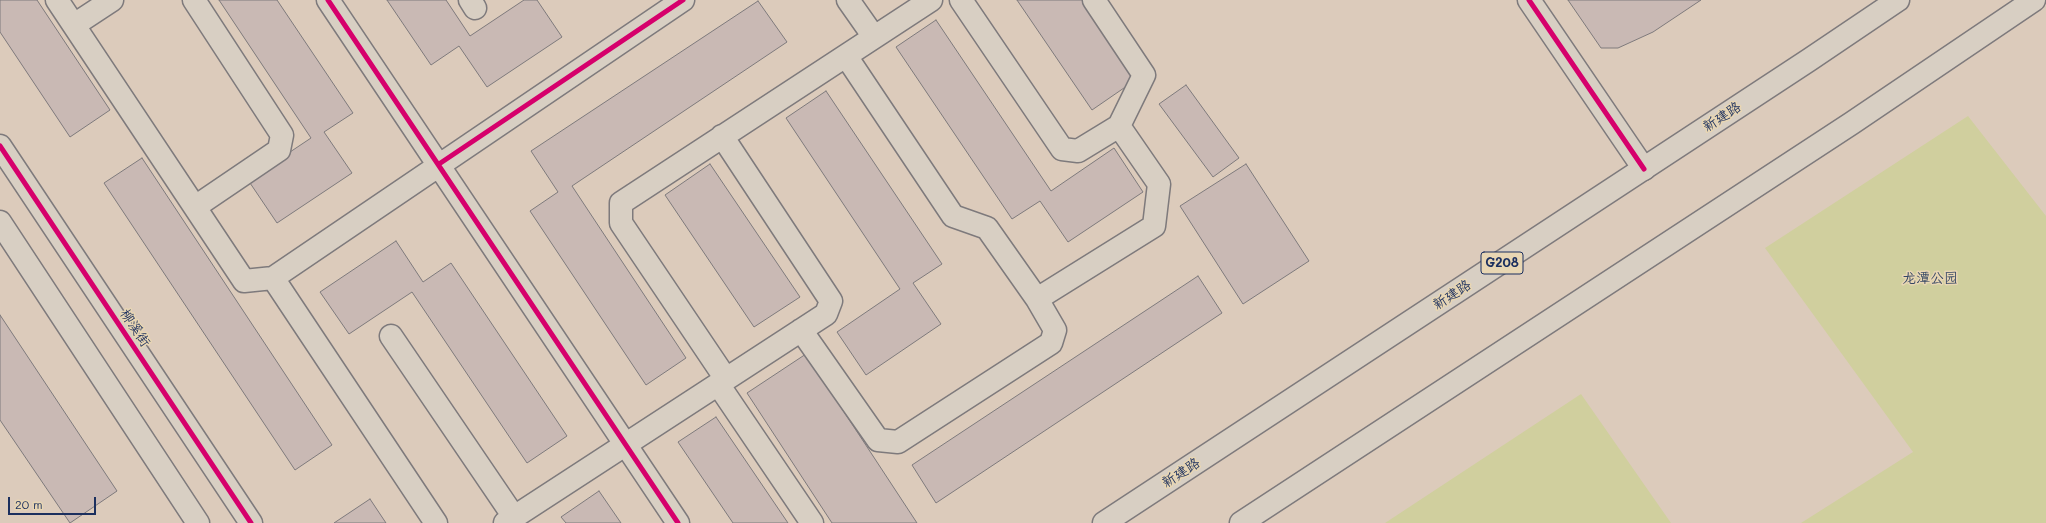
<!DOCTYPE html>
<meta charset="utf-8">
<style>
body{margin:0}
#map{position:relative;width:2046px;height:523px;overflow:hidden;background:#dccbbb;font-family:Mali,sans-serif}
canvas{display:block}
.scale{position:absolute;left:8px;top:497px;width:88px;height:18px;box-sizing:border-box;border:2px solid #1b2f5e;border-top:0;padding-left:5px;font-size:12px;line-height:14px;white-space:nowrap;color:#1b2f5e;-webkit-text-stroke:3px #e8d6b3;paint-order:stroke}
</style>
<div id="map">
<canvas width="2046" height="523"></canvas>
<div class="scale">20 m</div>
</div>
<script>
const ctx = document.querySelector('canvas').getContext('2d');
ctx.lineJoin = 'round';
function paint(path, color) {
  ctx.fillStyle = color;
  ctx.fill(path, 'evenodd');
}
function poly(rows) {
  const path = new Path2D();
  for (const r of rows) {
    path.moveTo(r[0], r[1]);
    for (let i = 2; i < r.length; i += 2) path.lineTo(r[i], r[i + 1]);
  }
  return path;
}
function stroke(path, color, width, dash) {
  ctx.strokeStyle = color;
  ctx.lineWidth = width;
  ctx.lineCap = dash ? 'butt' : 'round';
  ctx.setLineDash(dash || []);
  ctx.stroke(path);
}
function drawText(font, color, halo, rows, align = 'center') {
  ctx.font = font + ' Mali,"LXGW WenKai TC",sans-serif';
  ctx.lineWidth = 3;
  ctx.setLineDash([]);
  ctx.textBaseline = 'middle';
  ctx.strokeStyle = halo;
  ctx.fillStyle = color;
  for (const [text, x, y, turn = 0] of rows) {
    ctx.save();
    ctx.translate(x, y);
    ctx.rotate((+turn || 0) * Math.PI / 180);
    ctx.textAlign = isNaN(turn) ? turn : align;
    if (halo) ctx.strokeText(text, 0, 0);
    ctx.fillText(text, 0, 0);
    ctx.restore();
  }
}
const green = poly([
 [1968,116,2046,216,2046,523,1801,523,1913,452,1765,248],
 [1581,394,1671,523,1385,523]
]);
const building = poly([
 [0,0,37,0,110,110,70,137,0,32,0,0],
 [219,0,277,0,353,113,324,132,352,173,277,223,248,180,311,138,219,0],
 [387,0,446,0,470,36,524,0,537,0,562,37,487,87,459,46,431,65,387,0],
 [1017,0,1083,0,1137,79,1092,110,1017,0],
 [1568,0,1701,0,1653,32,1618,48,1601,48,1568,0],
 [758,1,787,42,572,186,686,358,646,385,530,211,558,192,531,151,758,1],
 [936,20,1051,191,1114,148,1143,192,1068,242,1040,201,1012,219,896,47,936,20],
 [1186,85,1239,158,1213,177,1159,104,1186,85],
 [826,91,942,264,913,283,941,324,866,375,837,332,900,289,786,118,826,91],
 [142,158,332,445,295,470,104,183,142,158],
 [710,164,800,297,754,327,665,195,710,164],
 [1246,164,1309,261,1243,304,1180,206,1246,164],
 [396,241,423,282,451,263,567,436,527,463,412,292,349,334,320,292,396,241],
 [1198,276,1222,313,936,503,912,465,1198,276],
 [0,315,117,491,70,523,0,420,0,315],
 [806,354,917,523,832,523,747,393,806,354],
 [716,417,788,523,733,523,678,442,716,417],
 [599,491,621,523,566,523,561,517,599,491],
 [370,499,386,523,334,523,370,499]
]);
const minor = poly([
 [57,0,244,281,273,278,436,523],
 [194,0,282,135,279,150,195,207],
 [328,0,678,523],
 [470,0,475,8],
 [848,0,874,37],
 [961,0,1062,149,1078,151,1119,126],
 [1529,0,1644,169],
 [74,25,112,0],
 [0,146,251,523],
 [0,222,198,523],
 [273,278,683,0],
 [1037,299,1154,226,1159,184,1119,126,1144,75,1094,0],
 [801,330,878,440,898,442,1051,343,1055,330,1037,299,987,228,953,216,846,56],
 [391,336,514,517],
 [726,379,621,223,621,203,931,0],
 [718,384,812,523],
 [505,523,826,314,831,301,722,136]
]);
const major = poly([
 [1104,523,1809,60,1898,0],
 [1241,523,1852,123,2034,0]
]);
const cycleway = poly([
 [328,0,678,523],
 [1529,0,1644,169],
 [0,146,251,523],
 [439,164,683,0]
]);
const shields = [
 [1502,263,42]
];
const shieldNames = [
 ["G208",1502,263]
];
const streetNames = [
 ["新建路",1722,117,-33],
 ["新建路",1452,295,-33],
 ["柳溪街",135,328,56],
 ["新建路",1181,473,-33]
];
const parkNames = [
 ["龙潭公园",1930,279]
];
paint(green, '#d0cf9e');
paint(building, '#c9b9b4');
stroke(building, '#7e7a7c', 1);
stroke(minor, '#7e7a7c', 25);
stroke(major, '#7e7a7c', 25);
stroke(minor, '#d8cfc3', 22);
stroke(major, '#d8cfc3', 22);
stroke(cycleway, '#d6006c', 5);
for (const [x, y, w] of shields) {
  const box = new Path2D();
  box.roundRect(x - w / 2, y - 11, w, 22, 3);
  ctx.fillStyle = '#e8d6b3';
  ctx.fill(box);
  stroke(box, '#1b2f5e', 1);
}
drawText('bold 13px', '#1b2f5e', null, shieldNames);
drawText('14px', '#1b2f5e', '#e8d6b3', streetNames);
drawText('14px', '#354764', '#e8d6b3', parkNames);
</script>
